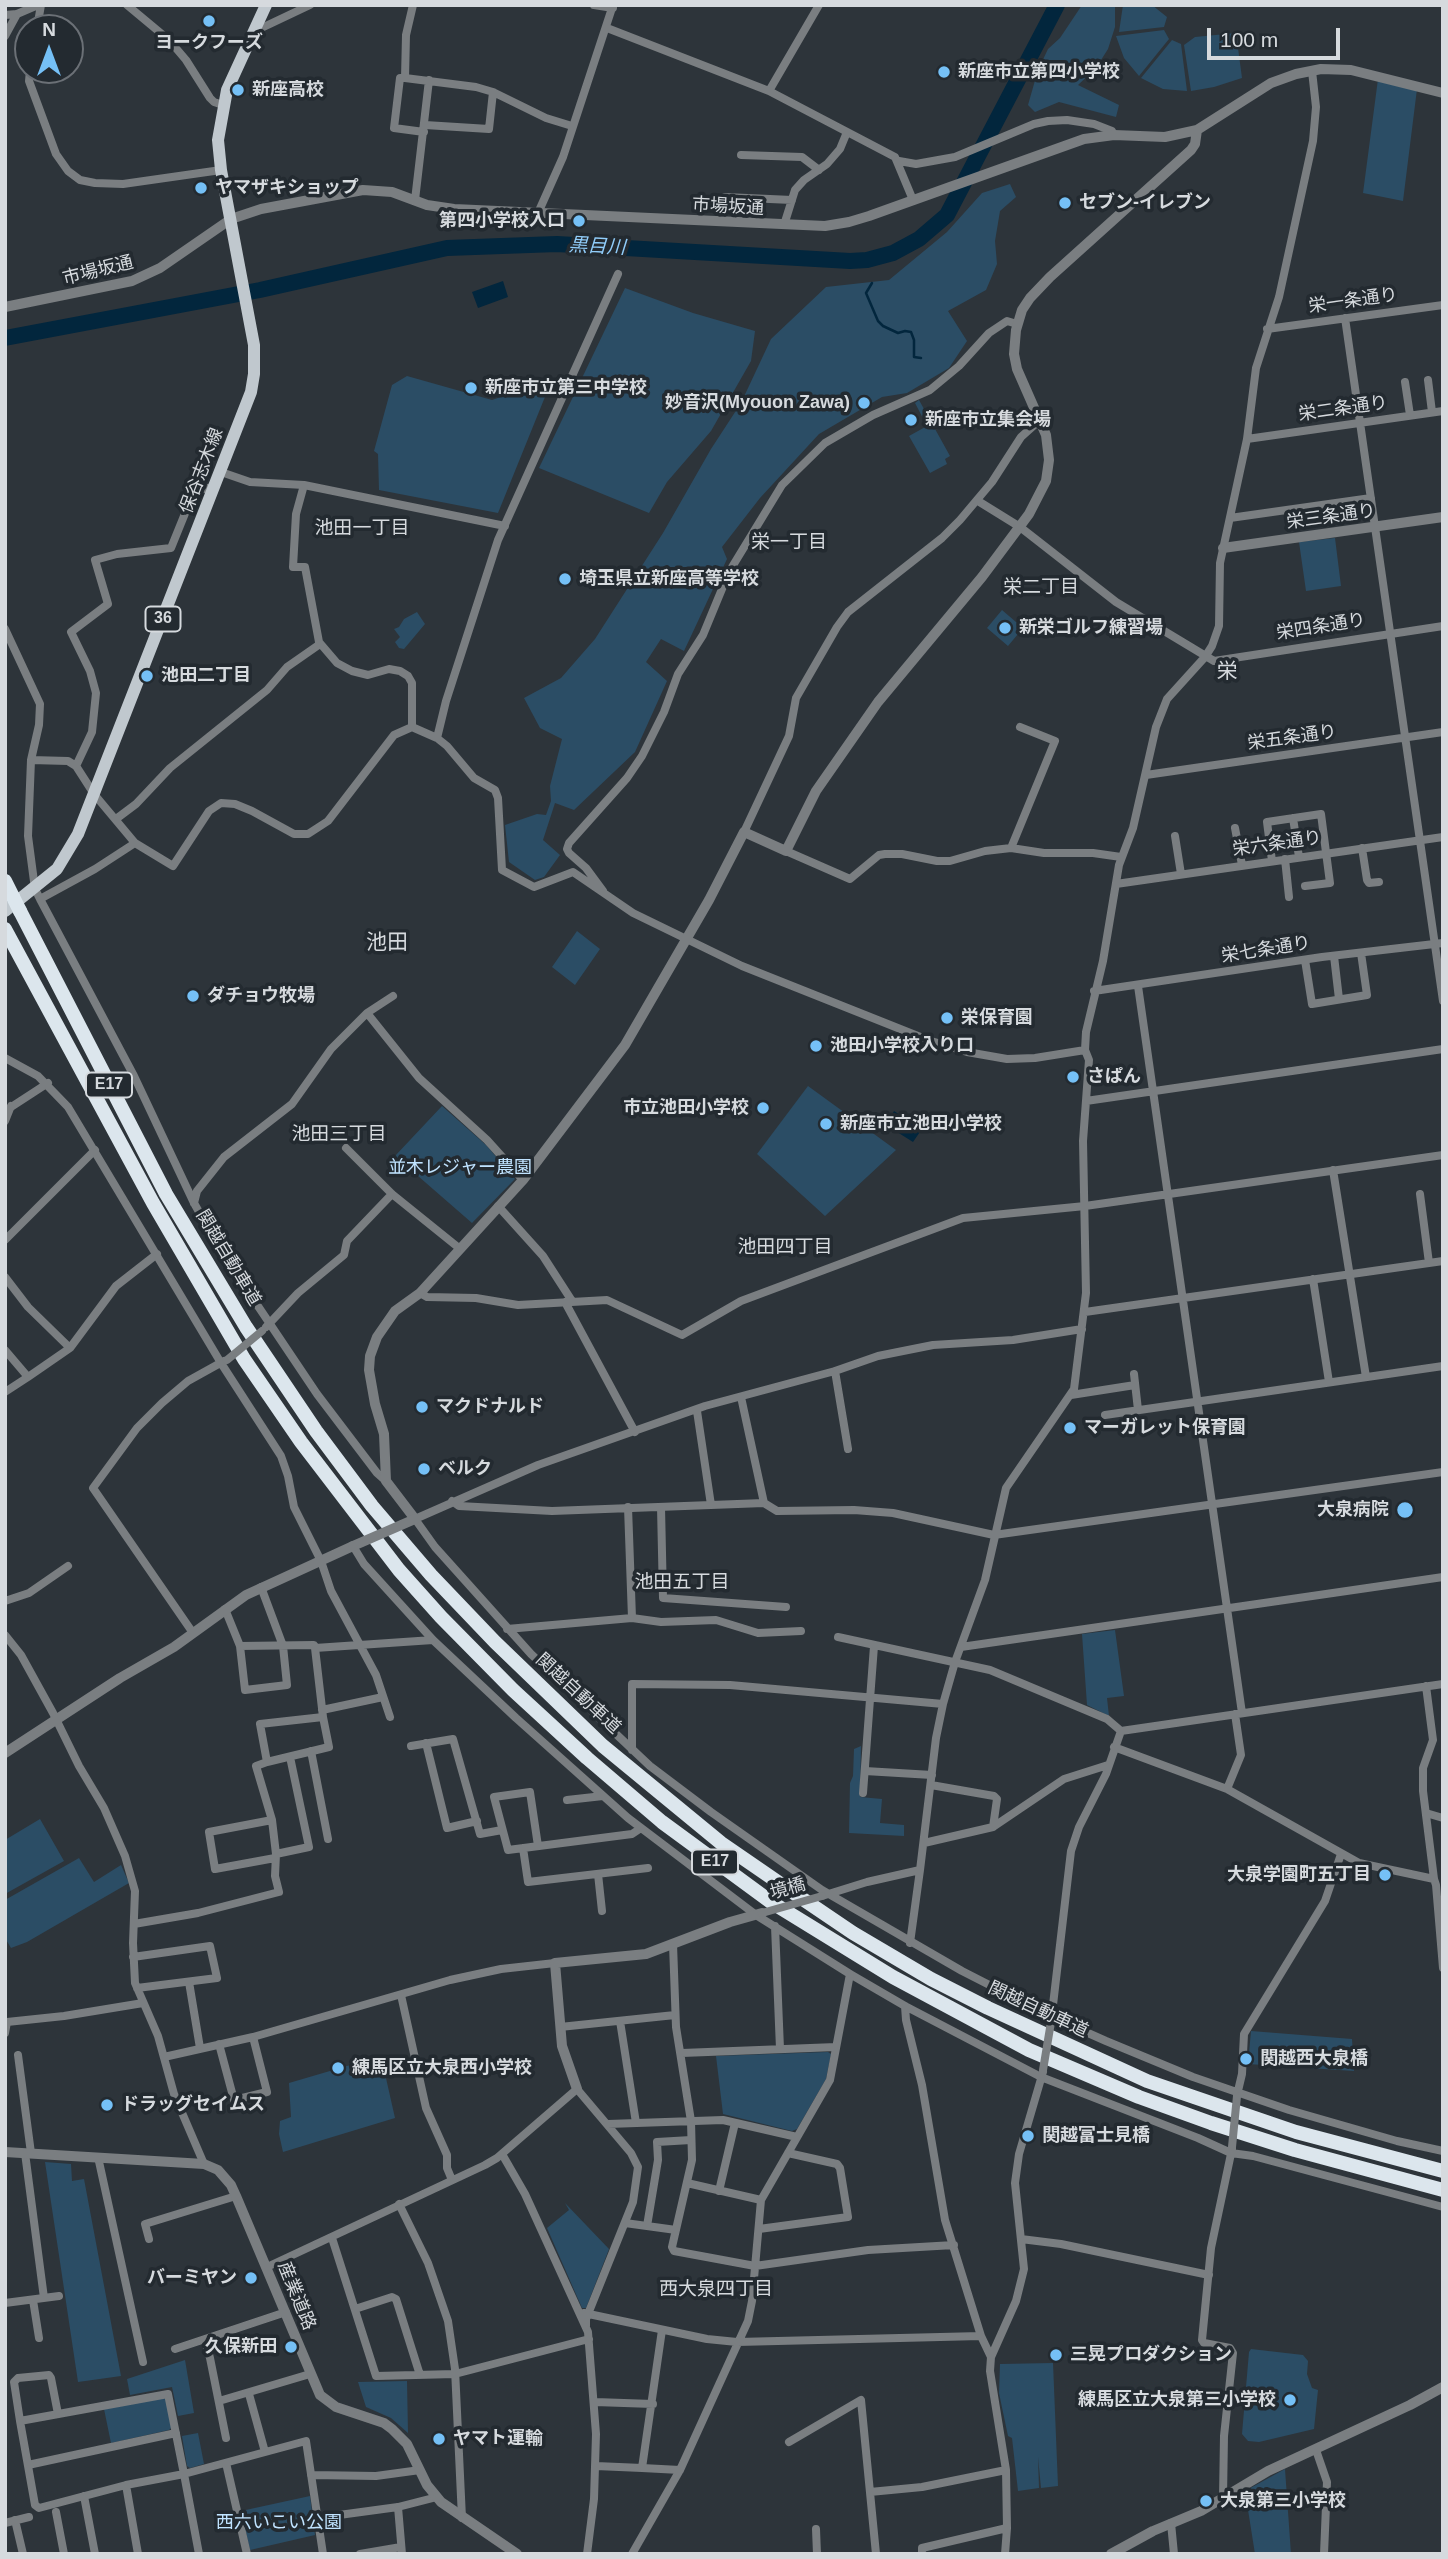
<!DOCTYPE html>
<meta charset="utf-8">
<style>
body{margin:0}
#map{position:relative;width:1448px;height:2559px;overflow:hidden;background:#2d343a;font-family:Arial,sans-serif}
canvas{display:block}
.frame{position:absolute;inset:0;border:7px solid #d6dade;pointer-events:none}
.north{position:absolute;left:14px;top:14px;width:70px;height:70px;box-sizing:border-box;background:#232a30;border:2px solid #6b7076;border-radius:50%;rotate:0deg;font-size:19px;font-weight:700;line-height:28px;text-align:center;color:#d6dade}
.north::after{content:'';display:block;margin:auto;width:24px;height:32px;background:#75c0f6;clip-path:polygon(50% 0,100% 100%,50% 72%,0 100%)}
.scale{position:absolute;left:1207px;top:28px;width:133px;height:32px;box-sizing:border-box;border:4px solid #d6dade;border-top:0;padding-left:9px;font-size:21px;line-height:24px;white-space:nowrap;color:#d6dade;-webkit-text-stroke:5px #232a30;paint-order:stroke}
</style>
<div id="map">
<canvas width="1448" height="2559"></canvas>
<div class="frame"></div>
<div class="north">N</div>
<div class="scale">100 m</div>
</div>
<script>
const ctx = document.querySelector('canvas').getContext('2d');
ctx.lineJoin = 'round';
function paint(path, color) {
  ctx.fillStyle = color;
  ctx.fill(path, 'evenodd');
}
function poly(rows) {
  const path = new Path2D();
  for (const r of rows) {
    path.moveTo(r[0], r[1]);
    for (let i = 2; i < r.length; i += 2) path.lineTo(r[i], r[i + 1]);
  }
  return path;
}
function stroke(path, color, width, dash) {
  ctx.strokeStyle = color;
  ctx.lineWidth = width;
  ctx.lineCap = dash ? 'butt' : 'round';
  ctx.setLineDash(dash || []);
  ctx.stroke(path);
}
function drawText(font, color, halo, rows, align = 'center') {
  ctx.font = font + ' Arial,"Noto Sans JP",sans-serif';
  ctx.lineWidth = 7;
  ctx.setLineDash([]);
  ctx.textBaseline = 'middle';
  ctx.strokeStyle = halo;
  ctx.fillStyle = color;
  for (const [text, x, y, turn = 0] of rows) {
    ctx.save();
    ctx.translate(x, y);
    ctx.rotate((+turn || 0) * Math.PI / 180);
    ctx.textAlign = isNaN(turn) ? turn : align;
    if (halo) ctx.strokeText(text, 0, 0);
    ctx.fillText(text, 0, 0);
    ctx.restore();
  }
}
const green = poly([
 [1082,5,1115,5,1115,27,1108,49,1096,68,1078,85,1119,105,1116,117,1059,102,1035,112,1028,105,1038,70,1048,49,1060,38],
 [1123,5,1152,5,1167,17,1164,27,1119,32],
 [1164,30,1169,39,1139,76,1124,58,1116,36],
 [1236,33,1242,78,1214,87,1191,91,1184,45,1195,37],
 [1172,40,1181,44,1187,91,1163,89,1141,78],
 [1378,79,1417,89,1403,201,1363,193],
 [1010,184,1016,197,1000,211,995,241,997,264,986,290,948,311,967,341,949,368,907,393,882,397,819,434,760,498,722,547,727,559,684,651,661,639,646,662,667,681,635,752,574,810,555,803,543,840,560,855,544,877,535,880,509,862,505,825,537,814,546,815,551,801,550,786,562,739,540,728,524,698,561,678,595,639,663,533,711,449,741,403,771,339,826,287,889,280,947,232,982,193],
 [625,288,693,313,755,331,751,361,711,431,667,482,649,513,539,468],
 [407,376,492,400,541,383,549,387,498,513,379,490,378,454,374,451,392,385],
 [919,400,950,456,945,459,947,464,930,473,909,436,927,426,915,403],
 [1335,538,1341,586,1306,591,1299,542],
 [1002,610,1023,628,1008,646,987,628],
 [417,612,425,624,404,649,399,648,395,642,400,637,394,629,399,627,404,619],
 [577,931,600,949,575,985,552,967],
 [808,1086,896,1150,825,1216,757,1154],
 [442,1106,486,1145,515,1179,472,1223,395,1156],
 [1115,1630,1124,1696,1107,1698,1109,1716,1087,1705,1082,1634],
 [861,1746,860,1797,882,1799,880,1823,904,1825,904,1836,849,1833,850,1783,853,1776,854,1749],
 [40,1819,64,1861,5,1894,5,1840],
 [79,1858,94,1882,121,1865,129,1883,27,1942,11,1948,5,1938,5,1900],
 [1251,2031,1352,2039,1354,2071,1248,2064],
 [828,2052,831,2054,826,2079,797,2129,792,2131,723,2114,716,2056],
 [381,2056,395,2118,283,2152,279,2134,280,2121,291,2117,289,2083],
 [45,2162,71,2164,72,2181,84,2179,121,2376,78,2382],
 [565,2203,609,2249,586,2308,582,2308,547,2228,569,2210],
 [1251,2349,1303,2355,1308,2361,1307,2374,1312,2388,1318,2390,1314,2429,1259,2442,1248,2441,1242,2434,1249,2352],
 [185,2360,194,2413,178,2416,172,2387,130,2395,127,2379],
 [1053,2363,1058,2486,1041,2488,1038,2457,1039,2488,1018,2491,1012,2438,1008,2436,999,2393,1000,2364],
 [407,2381,408,2433,391,2418,366,2407,358,2382],
 [164,2398,167,2400,172,2427,169,2430,111,2443,104,2409],
 [198,2433,204,2464,190,2468,187,2466,182,2436],
 [1285,2469,1291,2554,1255,2554,1245,2491],
 [310,2496,315,2535,250,2550,241,2511]
]);
const water = poly([
 [503,281,508,297,478,308,472,292],
 [894,1111,922,1129,913,1142,886,1125]
]);
const stream = poly([
 [867,260,868,264],
 [872,283,866,293,878,321,883,326,898,333,905,331,911,332,914,340,914,357,921,358]
]);
const river = poly([
 [5,338,260,290,447,248,557,244,850,261,867,260,893,253,919,239,947,215,1057,5]
]);
const minor = poly([
 [127,5,169,40,186,60,210,98,214,102,223,105],
 [413,5,406,35,405,78,400,78,394,128,424,132],
 [594,5,613,8],
 [5,15,17,14,38,5],
 [37,28,41,5],
 [607,28,769,91,895,157,913,200],
 [253,32,310,5],
 [5,36,17,14],
 [30,70,29,81,56,154,68,171,80,180,95,183,123,184,221,170],
 [405,78,476,87,493,92,546,118,572,126],
 [769,91,819,5],
 [425,125,489,129,493,92],
 [741,155,802,157,819,170],
 [899,161,916,164,955,157,1034,124,1048,121,1067,120,1094,124,1112,131,1114,135],
 [725,197,792,200],
 [415,200,429,80],
 [538,213,563,157,613,5],
 [784,225,795,190,804,180,827,164,840,149,847,132],
 [618,274,498,540,446,701,437,738,447,746,474,778,495,790,498,798,502,870,534,887,573,872,633,913,742,966,928,1040,967,1052,1007,1059,1035,1058,1085,1050],
 [1345,318,1443,1001],
 [1267,329,1443,305],
 [1428,380,1432,412],
 [1405,382,1410,415],
 [1247,439,1443,411],
 [221,472,250,482,304,485,505,526],
 [304,485,296,514,293,567,305,567,319,642,337,663,352,671,368,675,389,669,400,671,408,676,412,683,412,727,437,738],
 [215,486,201,490,186,511,171,548,117,554,95,560,108,604,71,632,90,671,96,693,92,732,76,766,94,794,135,843,173,866,209,811,221,803,235,804,252,811,294,834,308,834,328,821,394,735,412,727],
 [978,501,1020,527,1116,602,1214,661,1443,626],
 [1230,518,1371,498],
 [5,629,40,704,39,725,31,760,28,836,35,889,40,899,134,1076,194,1203,221,1251,317,1394,377,1473,386,1481],
 [31,760,68,761,76,766],
 [1146,775,1443,732],
 [1293,818,1299,857],
 [116,819,136,804,170,768,267,690,287,667,320,644],
 [1235,828,1242,865],
 [744,832,789,736,796,698,837,627,848,612,942,538,960,520,992,482,1021,437,1040,420],
 [1175,836,1181,874],
 [1011,848,1055,741,1020,727],
 [1362,848,1367,880,1369,883,1379,882],
 [786,851,850,879,879,855,885,854,902,854,937,861,950,861,985,851,1011,848,1044,853,1093,853,1121,857],
 [1285,859,1289,897],
 [1272,861,1267,822,1321,814,1330,883,1305,886],
 [1116,884,1443,837],
 [603,891,586,868,569,853,567,849,569,843,627,778,642,756,664,712,678,674,703,635,729,572,782,485,825,443,873,415,930,390,959,366,989,333,1007,321,1017,324],
 [40,899,95,869,135,843],
 [1334,956,1339,999],
 [1305,960,1312,1004,1367,995,1361,953],
 [1138,986,1242,1713],
 [1094,991,1322,957,1443,943],
 [367,1013,419,1078,487,1140,523,1180],
 [5,1058,38,1076,68,1107,221,1363,281,1456,288,1476,294,1507,321,1561,331,1591,376,1675,390,1717],
 [1086,1101,1443,1049],
 [5,1111,48,1083],
 [5,1121,11,1106],
 [346,1148,392,1194,459,1248],
 [1333,1170,1366,1377],
 [1420,1194,1429,1263],
 [194,1203,197,1191,224,1157,292,1104,331,1049,367,1013,393,996],
 [498,1206,543,1256,572,1301],
 [5,1240,95,1150],
 [5,1277,28,1307,70,1348,116,1286,157,1254],
 [1313,1279,1329,1382],
 [420,1293,427,1297,476,1298,518,1305,607,1300,682,1335,741,1301,963,1218,1085,1206,1443,1155],
 [565,1302,635,1432],
 [1085,1312,1443,1261],
 [266,1327,298,1293,344,1255,347,1241,392,1194],
 [1082,1329,1013,1340,933,1345,878,1356,835,1371,705,1406,538,1465,415,1519,435,1547,531,1654,650,1766,711,1812,822,1890,962,1971,1052,2017,1106,2041,1193,2077,1289,2110,1397,2141,1443,2151],
 [5,1350,28,1377,70,1348],
 [835,1371,848,1449],
 [1134,1374,1138,1410],
 [5,1392,28,1377],
 [1071,1395,1135,1385],
 [741,1397,764,1503],
 [697,1411,711,1505],
 [1105,1415,1443,1366],
 [452,1501,459,1506,552,1511,764,1503,777,1511,854,1510,893,1513,994,1535,1443,1472],
 [628,1507,632,1618],
 [661,1507,663,1598,786,1607],
 [353,1546,364,1564,433,1640,516,1718,628,1818,756,1915,850,1974,905,2006,1041,2077,1198,2138,1231,2153,1253,2156,1443,2207],
 [5,1601,29,1593,68,1566],
 [507,1629,632,1618,661,1622,716,1620,758,1633,801,1631],
 [193,1633,93,1488,137,1428,162,1403,188,1381,224,1361],
 [5,1635,21,1655,53,1713,79,1766,104,1808,125,1856,135,1891,133,1943,135,1983,158,2036,174,2094,204,2164],
 [838,1637,990,1670,1107,1719,1121,1731],
 [240,1646,245,1690,287,1685,283,1646,261,1587],
 [961,1647,1443,1577],
 [315,1648,433,1640],
 [1426,1686,1433,1740,1423,1768,1423,1791,1434,1879,1436,1885,1443,1968],
 [322,1710,383,1697],
 [1121,1731,1443,1684],
 [426,1743,447,1828,477,1821],
 [411,1746,453,1739,480,1834,502,1830],
 [1114,1747,1227,1789,1359,1863,1434,1879],
 [632,1750,632,1684,730,1685,943,1704],
 [311,1751,328,1839],
 [267,1762,329,1747,323,1717],
 [865,1771,932,1775],
 [931,1785,994,1796,997,1799,993,1827],
 [1227,1789,1241,1755,1235,1714],
 [863,1793,874,1646],
 [567,1800,603,1796],
 [1426,1813,1443,1818],
 [272,1820,209,1832,215,1869,275,1858],
 [924,1843,993,1827,1064,1779,1108,1765],
 [538,1846,530,1792,494,1797,508,1850,632,1834,641,1828],
 [523,1848,528,1882,648,1868],
 [276,1854,309,1847,290,1757],
 [598,1874,602,1911],
 [822,1896,867,1882,920,1870,936,1738,943,1704,955,1662,985,1580,1006,1488,1074,1389,1086,1293,1083,1141,1089,1060,1085,1050,1086,1032,1103,961,1119,865,1133,828,1156,727,1167,699,1205,657,1212,646,1219,626,1220,563,1247,439,1256,368,1279,297,1313,141,1316,107,1312,71],
 [134,1924,198,1913,279,1892,275,1876,276,1854,272,1820,256,1766,267,1762,260,1724,323,1717,315,1648,314,1645,240,1646,225,1609],
 [775,1926,780,2049],
 [910,1943,920,1870],
 [673,1944,676,2027,691,2121,692,2160,672,2247,674,2251,755,2266,868,2250,954,2245],
 [133,1957,210,1946,217,1978,137,1988],
 [189,1982,200,2048],
 [401,1995,426,2108,447,2155,447,2168,452,2180],
 [905,2006,906,2020,922,2085,945,2220,981,2336,991,2357],
 [620,2021,636,2123],
 [1051,2022,1071,1851,1079,1827,1106,1774,1121,1731],
 [560,2027,675,2015],
 [5,2033,7,2022,64,2016,143,2003],
 [219,2044,234,2100,267,2092,253,2037],
 [682,2053,836,2047],
 [18,2055,31,2153],
 [164,2057,253,2037,450,1980,501,1969,555,1963],
 [1237,2095,1242,2074,1244,2034,1325,1901,1341,1854],
 [608,2124,723,2120,797,2137],
 [25,2153,44,2298],
 [502,2154,525,2194,588,2332,596,2434,594,2499,587,2554],
 [98,2157,143,2362],
 [687,2183,761,2200],
 [719,2191,735,2123],
 [399,2204,428,2263,448,2321,455,2369,462,2518],
 [625,2223,676,2230],
 [647,2226,658,2160,657,2142,691,2140],
 [759,2229,848,2217,840,2168,837,2164,788,2153],
 [332,2238,376,2376,455,2374,589,2339],
 [149,2239,145,2224,236,2196],
 [1021,2239,1061,2244,1209,2275],
 [267,2267,485,2165,497,2158,577,2089,631,2153,638,2167,633,2202,586,2319,586,2326],
 [33,2300,39,2338],
 [5,2303,59,2296],
 [355,2309,392,2297,396,2299,420,2375],
 [584,2313,707,2339,737,2342,981,2336],
 [205,2339,210,2358,226,2438],
 [175,2349,286,2312],
 [249,2394,265,2452],
 [219,2401,310,2374],
 [595,2402,653,2404],
 [20,2421,14,2382,18,2378,49,2375,51,2378,58,2414],
 [789,2442,861,2400,876,2554],
 [1316,2450,1327,2482,1324,2554],
 [226,2463,247,2554],
 [28,2465,176,2433],
 [596,2466,642,2468,662,2330],
 [642,2468,680,2470],
 [311,2475,376,2476,420,2470],
 [126,2485,138,2554],
 [870,2492,922,2487,1006,2470],
 [84,2496,95,2554],
 [1223,2498,1224,2436,1233,2353,1230,2348,1204,2343,1202,2340,1211,2248,1232,2149],
 [398,2507,402,2554],
 [56,2512,64,2554],
 [317,2518,398,2507,437,2497],
 [15,2520,23,2554],
 [5,2523,29,2517],
 [1171,2523,1174,2554],
 [816,2529,817,2554],
 [199,2554,184,2474,168,2394,20,2421,35,2505,39,2508,126,2485,184,2474,306,2441,323,2554],
 [360,2554,401,2547],
 [632,2554,680,2470,748,2321,752,2301,761,2200,830,2080,850,1974],
 [922,2554,922,2548,1007,2528],
 [1005,2554,1007,2528,1006,2470,990,2371,991,2357,1016,2301,1024,2269,1015,2183,1019,2154,1043,2072]
]);
const tertiary = poly([
 [5,307,132,281,160,268,231,219,261,209,363,190,392,192,427,205,454,209,825,226,849,222,869,216,1084,139,1114,135,1165,137,1197,130,1271,83,1296,74,1321,69,1351,70,1443,93],
 [1223,548,1443,517],
 [415,1519,386,1481,384,1434,375,1404,369,1370,370,1356,377,1337,395,1311,420,1293,523,1180,625,1045,709,900,744,832,786,851,816,791,878,702,982,577,1029,514,1046,481,1049,460,1046,435,1017,369,1014,354,1016,330,1022,310,1030,298,1050,277,1191,150,1195,144,1197,130],
 [5,1753,120,1678,174,1647,246,1595,353,1546],
 [577,2089,562,2046,555,1963,646,1954,730,1922,762,1913],
 [5,2152,204,2164,218,2170,231,2185,236,2196,320,2395,336,2407,384,2423,392,2429,407,2444,427,2485,441,2502,517,2554],
 [1111,2554,1153,2531,1201,2511,1268,2471,1410,2405,1443,2387]
]);
const primary = poly([
 [5,911,57,869,78,834,251,392,254,374,254,345,221,170,218,140,227,90,266,5]
]);
const motorway = poly([
 [5,881,13,897],
 [20,911,166,1194,246,1327,316,1431,372,1506,431,1575,495,1642,603,1746,721,1843,785,1887,853,1933,931,1979,988,2008,1147,2081,1296,2132,1443,2171],
 [5,929,153,1203,244,1359,301,1442,399,1570,441,1617,513,1690,587,1758,662,1822,771,1902,893,1977,1029,2050,1139,2097,1211,2123,1295,2150,1443,2190]
]);
const minorBridge = poly([
 [227,1360,262,1331],
 [762,1913,822,1896],
 [1043,2070,1051,2022],
 [1232,2147,1237,2096]
]);
const tertiaryBridge = poly([
 [353,1546,415,1519]
]);
const motorwayBridge = poly([
 [13,897,20,911]
]);
const markers = [
 [209,21,7,"#75c0f6"],
 [944,72,7,"#75c0f6"],
 [238,90,7,"#75c0f6"],
 [201,188,7,"#75c0f6"],
 [1065,203,7,"#75c0f6"],
 [579,221,7,"#75c0f6"],
 [471,388,7,"#75c0f6"],
 [864,403,7,"#75c0f6"],
 [911,420,7,"#75c0f6"],
 [565,579,7,"#75c0f6"],
 [1005,628,7,"#75c0f6"],
 [147,676,7,"#75c0f6"],
 [193,996,7,"#75c0f6"],
 [947,1018,7,"#75c0f6"],
 [816,1046,7,"#75c0f6"],
 [1073,1077,7,"#75c0f6"],
 [763,1108,7,"#75c0f6"],
 [826,1124,7,"#75c0f6"],
 [422,1407,7,"#75c0f6"],
 [1070,1428,7,"#75c0f6"],
 [424,1469,7,"#75c0f6"],
 [1405,1510,9,"#75c0f6"],
 [1385,1875,7,"#75c0f6"],
 [1246,2059,7,"#75c0f6"],
 [338,2068,7,"#75c0f6"],
 [107,2105,7,"#75c0f6"],
 [1028,2136,7,"#75c0f6"],
 [251,2278,7,"#75c0f6"],
 [291,2347,7,"#75c0f6"],
 [1056,2355,7,"#75c0f6"],
 [1290,2400,7,"#75c0f6"],
 [439,2439,7,"#75c0f6"],
 [1206,2501,7,"#75c0f6"]
];
const shields = [
 [163,619,35],
 [109,1085,46],
 [715,1862,46]
];
const shieldNames = [
 ["36",163,619],
 ["E17",109,1085],
 ["E17",715,1862]
];
const poiNames = [
 ["ヨークフーズ",209,43,"center"],
 ["新座市立第四小学校",958,72],
 ["新座高校",252,90],
 ["ヤマザキショップ",215,188],
 ["セブン-イレブン",1079,203],
 ["第四小学校入口",565,221,"right"],
 ["新座市立第三中学校",485,388],
 ["妙音沢(Myouon Zawa)",850,403,"right"],
 ["新座市立集会場",925,420],
 ["埼玉県立新座高等学校",579,579],
 ["新栄ゴルフ練習場",1019,628],
 ["池田二丁目",161,676],
 ["ダチョウ牧場",207,996],
 ["栄保育園",961,1018],
 ["池田小学校入り口",830,1046],
 ["さぱん",1087,1077],
 ["市立池田小学校",749,1108,"right"],
 ["新座市立池田小学校",840,1124],
 ["マクドナルド",436,1407],
 ["マーガレット保育園",1084,1428],
 ["ベルク",438,1469],
 ["大泉病院",1389,1510,"right"],
 ["大泉学園町五丁目",1371,1875,"right"],
 ["関越西大泉橋",1260,2059],
 ["練馬区立大泉西小学校",352,2068],
 ["ドラッグセイムス",121,2105],
 ["関越富士見橋",1042,2136],
 ["バーミヤン",237,2278,"right"],
 ["久保新田",277,2347,"right"],
 ["三晃プロダクション",1070,2355],
 ["練馬区立大泉第三小学校",1276,2400,"right"],
 ["ヤマト運輸",453,2439],
 ["大泉第三小学校",1220,2501]
];
const streetNames = [
 ["市場坂通",728,207,3],
 ["市場坂通",98,271,-14],
 ["栄一条通り",1353,301,-8],
 ["栄二条通り",1343,409,-8],
 ["保谷志木線",202,471,-69],
 ["栄三条通り",1331,517,-8],
 ["栄四条通り",1321,627,-9],
 ["栄五条通り",1292,738,-8],
 ["栄六条通り",1277,844,-8],
 ["栄七条通り",1266,950,-9],
 ["関越自動車道",228,1258,59],
 ["関越自動車道",578,1694,43],
 ["境橋",788,1889,-16],
 ["関越自動車道",1038,2010,25],
 ["産業道路",296,2296,68]
];
const parkNames = [
 ["並木レジャー農園",460,1168],
 ["西六いこい公園",279,2523]
];
const waterNames = [
 ["黒目川",597,247,3]
];
const neighbourhoodNames = [
 ["池田一丁目",362,529],
 ["栄一丁目",789,543],
 ["栄二丁目",1041,588],
 ["池田三丁目",339,1135],
 ["池田四丁目",785,1248],
 ["池田五丁目",682,1583],
 ["西大泉四丁目",716,2290]
];
const quarterNames = [
 ["栄",1227,672],
 ["池田",387,943]
];
paint(green, '#2b4d65');
paint(water, '#02263d');
stroke(stream, '#02263d', 2.5);
stroke(river, '#02263d', 16);
stroke(minor, '#7a7e81', 8);
stroke(tertiary, '#7a7e81', 10);
stroke(primary, '#c0c8ce', 12);
stroke(motorway, '#dce6ed', 14);
stroke(minorBridge, '#7a7e81', 8);
stroke(tertiaryBridge, '#7a7e81', 10);
stroke(motorwayBridge, '#dce6ed', 14);
for (const [x, y, r, color] of markers) {
  const dot = new Path2D();
  dot.arc(x, y, r, 0, 2 * Math.PI);
  ctx.fillStyle = color;
  ctx.fill(dot);
  stroke(dot, '#232a30', 2.5);
}
for (const [x, y, w] of shields) {
  const box = new Path2D();
  box.roundRect(x - w / 2, y - 12.5, w, 25, 5);
  ctx.fillStyle = '#232a30';
  ctx.fill(box);
  stroke(box, '#d6dade', 2);
}
drawText('bold 16px', '#d6dade', null, shieldNames);
drawText('bold 18px', '#d6dade', '#232a30', poiNames, 'left');
drawText('18px', '#d6dade', '#232a30', streetNames);
drawText('18px', '#c0e3ff', '#232a30', parkNames);
drawText('italic 19px', '#91cdfa', '#232a30', waterNames);
drawText('19px', '#d6dade', '#232a30', neighbourhoodNames);
drawText('21px', '#d6dade', '#232a30', quarterNames);
</script>
